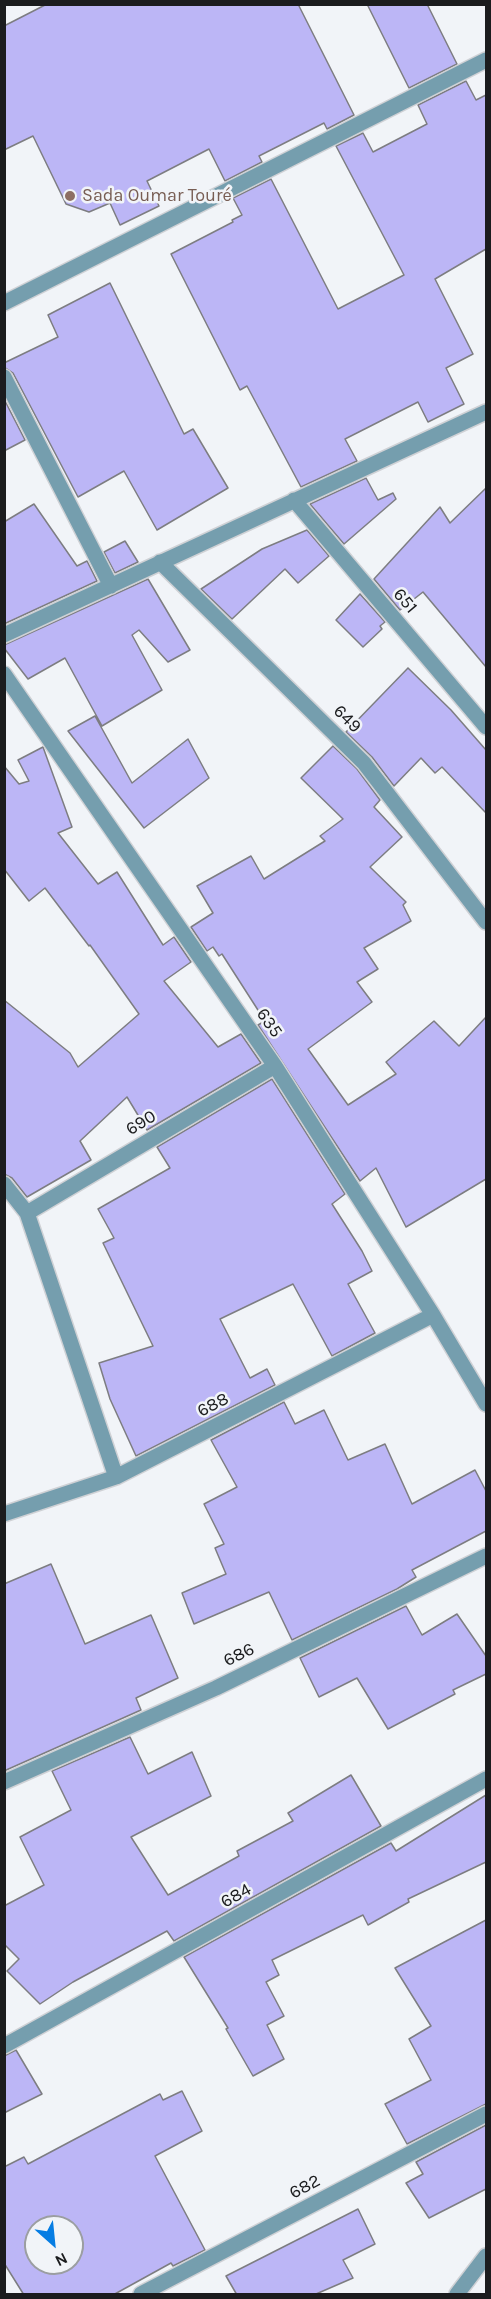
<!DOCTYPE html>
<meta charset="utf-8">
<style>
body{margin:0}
#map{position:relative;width:491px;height:2299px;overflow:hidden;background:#f1f4f8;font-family:Karla,sans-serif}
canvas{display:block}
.frame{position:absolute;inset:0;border:6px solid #1b1c1e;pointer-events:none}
.north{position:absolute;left:24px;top:2215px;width:60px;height:60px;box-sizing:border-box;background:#f1f4f8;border:2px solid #9b9ea1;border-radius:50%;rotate:153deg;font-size:16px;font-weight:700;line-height:24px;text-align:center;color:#1b1c1e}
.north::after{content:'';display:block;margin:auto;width:21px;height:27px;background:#067de3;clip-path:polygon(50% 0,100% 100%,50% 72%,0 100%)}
</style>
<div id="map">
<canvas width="491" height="2299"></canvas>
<div class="frame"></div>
<div class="north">N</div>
</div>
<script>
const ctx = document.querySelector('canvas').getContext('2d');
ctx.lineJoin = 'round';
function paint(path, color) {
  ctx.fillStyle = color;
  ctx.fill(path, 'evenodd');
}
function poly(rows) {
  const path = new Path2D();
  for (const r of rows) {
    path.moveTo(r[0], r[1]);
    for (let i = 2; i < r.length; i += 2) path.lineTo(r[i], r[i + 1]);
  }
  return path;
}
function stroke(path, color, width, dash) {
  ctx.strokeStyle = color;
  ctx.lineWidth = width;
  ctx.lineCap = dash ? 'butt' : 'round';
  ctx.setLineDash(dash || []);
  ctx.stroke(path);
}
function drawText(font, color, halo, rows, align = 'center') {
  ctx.font = font + ' Karla,sans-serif';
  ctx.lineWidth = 5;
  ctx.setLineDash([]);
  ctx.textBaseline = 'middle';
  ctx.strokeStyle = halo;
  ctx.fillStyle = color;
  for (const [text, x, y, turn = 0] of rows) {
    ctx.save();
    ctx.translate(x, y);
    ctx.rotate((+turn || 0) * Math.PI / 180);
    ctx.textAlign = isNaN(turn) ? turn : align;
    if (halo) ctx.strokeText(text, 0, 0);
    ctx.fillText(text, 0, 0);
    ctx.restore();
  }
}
const building = poly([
 [47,4,298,4,354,115,327,129,324,123,259,156,262,162,225,181,209,149,147,181,159,206,120,225,110,203,89,212,66,204,33,136,4,150,4,26,47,4],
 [367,4,427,4,457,64,409,88,367,4],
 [466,81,476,100,486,95,486,249,435,279,473,354,446,368,464,404,428,422,418,402,345,439,357,461,301,487,247,386,240,390,171,254,233,222,232,220,242,215,233,198,271,179,338,309,404,275,336,146,363,133,373,152,427,124,418,105,466,81],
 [110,283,184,434,193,429,228,488,157,530,124,471,78,497,13,373,4,367,4,363,58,337,48,315,110,283],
 [4,399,25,440,4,451,4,399],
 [366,478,378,500,393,493,396,499,344,544,310,504,366,478],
 [486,488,486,667,423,592,400,610,374,579,440,507,450,523,486,488],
 [34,504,77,566,87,561,97,581,4,624,4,522,34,504],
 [307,530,329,556,298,583,285,569,232,619,201,589,262,549,307,530],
 [125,541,138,562,115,573,104,552,125,541],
 [148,579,190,650,168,662,139,630,132,635,162,690,102,726,65,658,28,679,4,648,4,645,148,579],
 [360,594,385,622,380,626,382,629,363,647,336,620,360,594],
 [408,668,451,710,486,750,486,813,442,767,435,773,421,758,394,786,372,757,346,732,408,668],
 [95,716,132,783,188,739,209,778,144,828,68,731,95,716],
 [333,746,357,769,380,800,374,807,402,837,370,867,406,902,403,905,411,921,364,948,378,969,357,982,372,1002,308,1049,348,1105,396,1074,386,1062,434,1021,459,1046,486,1017,486,1179,406,1227,376,1168,360,1181,258,1025,265,1021,222,954,219,956,213,947,207,951,191,927,213,913,197,886,251,856,264,879,325,841,320,836,343,819,301,778,333,746],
 [43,747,72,827,58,833,98,884,117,872,163,945,174,937,191,962,164,981,218,1047,241,1034,261,1063,147,1130,127,1097,80,1141,91,1160,27,1197,12,1178,4,1174,4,1000,70,1053,78,1067,139,1014,90,945,89,946,45,888,29,901,4,869,4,766,19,784,29,781,18,760,43,747],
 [272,1079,345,1194,332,1204,362,1251,372,1271,348,1284,375,1333,332,1356,293,1284,220,1319,250,1378,267,1369,275,1385,136,1456,110,1399,99,1363,153,1346,103,1243,114,1238,98,1209,170,1168,157,1147,272,1079],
 [284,1402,295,1424,324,1410,348,1460,385,1444,412,1504,475,1470,486,1491,486,1531,412,1570,416,1577,397,1589,292,1640,269,1592,194,1624,182,1593,226,1574,215,1548,224,1544,204,1504,237,1487,211,1440,284,1402],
 [51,1564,85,1644,151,1615,178,1678,136,1698,141,1710,4,1771,4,1584,51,1564],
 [406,1606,422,1635,457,1614,486,1656,486,1674,453,1690,455,1694,388,1729,357,1678,319,1697,300,1658,406,1606],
 [130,1737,148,1774,192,1752,211,1796,131,1837,168,1895,239,1856,237,1851,293,1821,288,1813,351,1775,381,1826,174,1941,167,1931,73,1982,40,2004,7,1971,19,1959,4,1944,4,1906,44,1885,20,1837,71,1810,52,1771,130,1737],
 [486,1795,486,1862,408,1899,409,1902,368,1925,363,1915,272,1960,279,1975,266,1982,284,2016,267,2025,284,2059,253,2076,226,2029,228,2028,184,1957,391,1843,396,1851,486,1795],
 [486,1920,486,2104,407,2144,385,2104,431,2080,409,2039,431,2026,395,1968,486,1920],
 [16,2050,42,2094,4,2113,4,2056,16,2050],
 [182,2091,202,2131,155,2156,205,2250,173,2266,171,2263,113,2295,24,2295,4,2263,4,2167,24,2157,28,2164,160,2094,163,2100,182,2091],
 [36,2227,72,2227,72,2263,36,2263,36,2227],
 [486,2125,486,2189,429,2218,406,2183,423,2174,416,2162,486,2125],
 [358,2209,375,2244,343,2260,353,2278,316,2294,237,2295,226,2276,358,2209]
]);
const minor = poly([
 [4,303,486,60],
 [4,377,111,586],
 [294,500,486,727],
 [160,562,364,763,486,922],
 [4,635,486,412],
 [4,674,275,1066,433,1315,486,1404],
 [4,1184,27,1213,116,1477],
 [27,1213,275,1066],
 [4,1514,116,1477,433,1315],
 [4,1782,216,1688,486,1556],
 [4,2046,486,1779],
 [141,2294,486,2114],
 [457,2294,486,2256]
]);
const markers = [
 [70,196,6,"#8d6e63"]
];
const educationNames = [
 ["Sada Oumar Touré",82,196]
];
const streetNames = [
 ["651",405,601,50],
 ["649",347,719,45],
 ["635",269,1023,55],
 ["690",141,1123,-31],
 ["688",213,1405,-27],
 ["686",239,1655,-26],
 ["684",236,1896,-29],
 ["682",305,2187,-28]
];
paint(building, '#bcb6f6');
stroke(building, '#7d7d81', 1.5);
stroke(minor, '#cfd1d5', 18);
stroke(minor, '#759eae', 15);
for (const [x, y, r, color] of markers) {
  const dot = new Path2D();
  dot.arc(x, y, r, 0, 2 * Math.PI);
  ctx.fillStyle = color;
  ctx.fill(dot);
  stroke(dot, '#f1f4f8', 2);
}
drawText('18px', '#785e54', '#f1f4f8', educationNames, 'left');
drawText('18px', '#1b1c1e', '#f1f4f8', streetNames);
</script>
